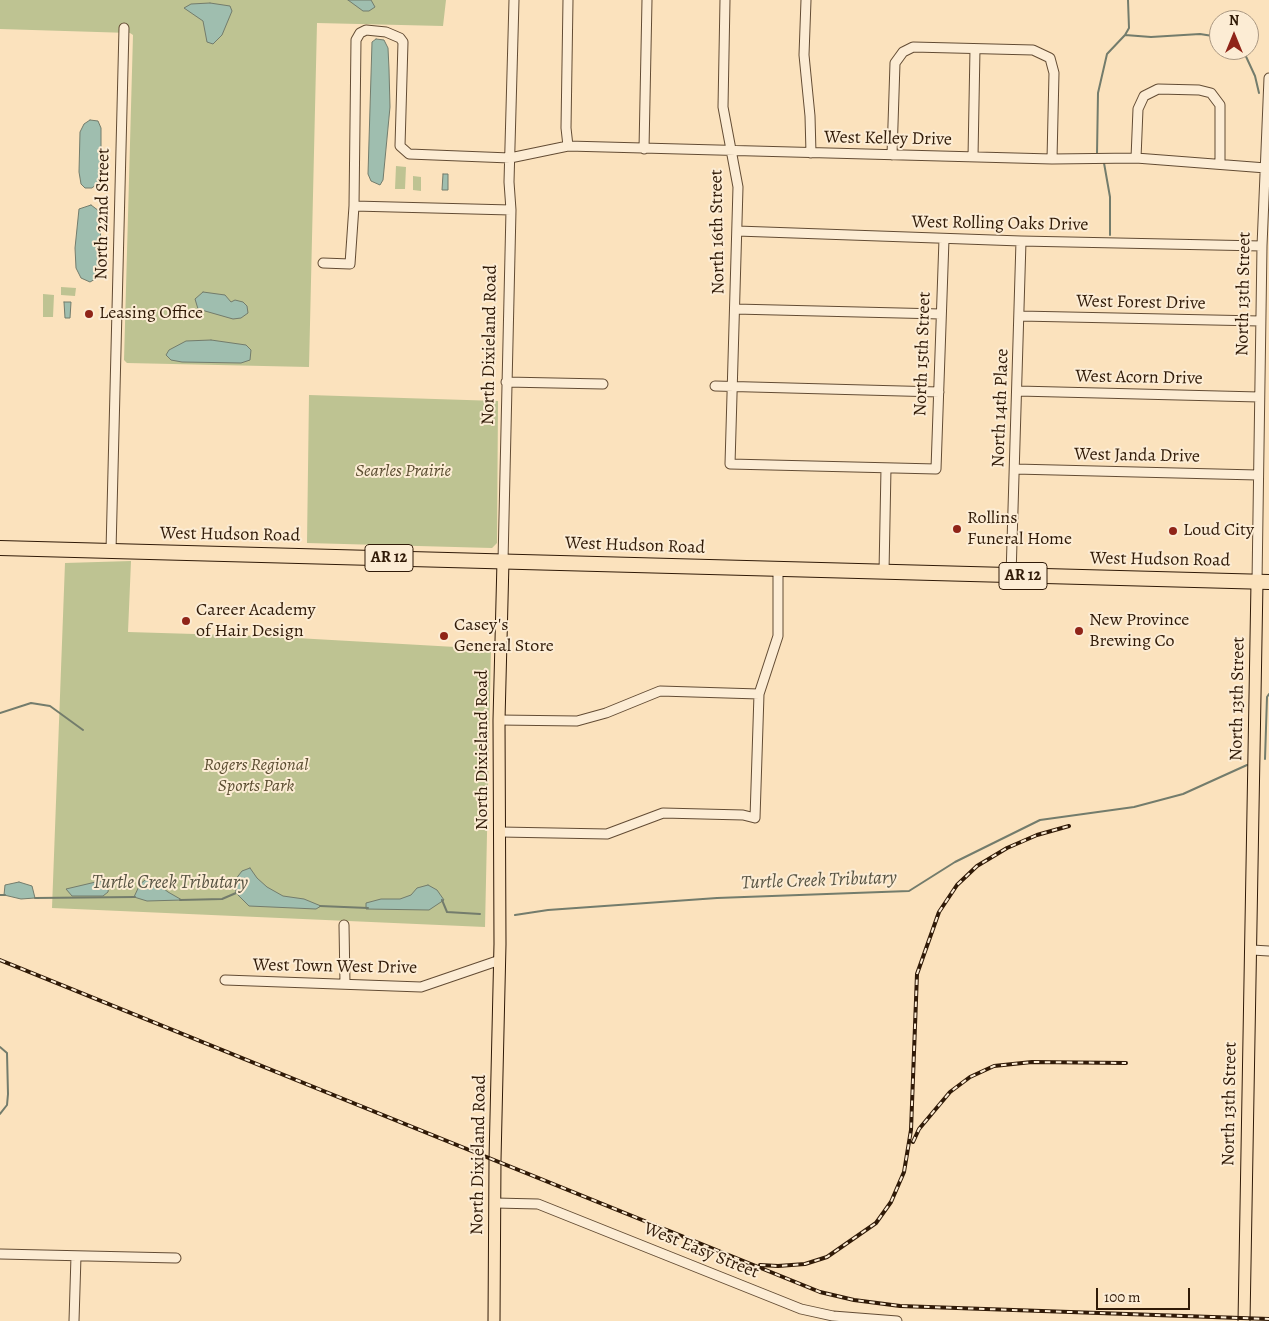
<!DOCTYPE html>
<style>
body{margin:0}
#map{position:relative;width:1269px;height:1321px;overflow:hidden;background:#fbe2bd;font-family:Alegreya,serif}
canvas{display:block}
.north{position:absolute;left:1209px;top:10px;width:50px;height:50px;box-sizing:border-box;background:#fcecd4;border:1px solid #aa9882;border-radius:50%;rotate:0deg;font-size:14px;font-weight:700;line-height:20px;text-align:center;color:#301a07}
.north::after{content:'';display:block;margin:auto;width:18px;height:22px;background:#8f2418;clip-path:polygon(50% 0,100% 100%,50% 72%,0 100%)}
.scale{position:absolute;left:1096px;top:1288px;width:94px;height:22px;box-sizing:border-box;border:2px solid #301a07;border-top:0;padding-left:6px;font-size:15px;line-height:18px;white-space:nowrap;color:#301a07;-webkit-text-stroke:4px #fcecd4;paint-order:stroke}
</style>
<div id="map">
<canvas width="1269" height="1321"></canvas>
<div class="north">N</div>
<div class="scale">100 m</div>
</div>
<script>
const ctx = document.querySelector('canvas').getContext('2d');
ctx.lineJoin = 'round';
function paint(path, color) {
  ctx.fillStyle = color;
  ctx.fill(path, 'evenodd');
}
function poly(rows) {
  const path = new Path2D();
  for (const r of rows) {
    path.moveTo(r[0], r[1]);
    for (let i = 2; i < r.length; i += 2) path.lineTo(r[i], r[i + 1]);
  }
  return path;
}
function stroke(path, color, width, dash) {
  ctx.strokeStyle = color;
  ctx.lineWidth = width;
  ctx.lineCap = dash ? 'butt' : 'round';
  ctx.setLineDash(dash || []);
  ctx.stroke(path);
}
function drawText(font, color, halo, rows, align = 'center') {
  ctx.font = font + ' Alegreya,serif';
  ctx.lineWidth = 4;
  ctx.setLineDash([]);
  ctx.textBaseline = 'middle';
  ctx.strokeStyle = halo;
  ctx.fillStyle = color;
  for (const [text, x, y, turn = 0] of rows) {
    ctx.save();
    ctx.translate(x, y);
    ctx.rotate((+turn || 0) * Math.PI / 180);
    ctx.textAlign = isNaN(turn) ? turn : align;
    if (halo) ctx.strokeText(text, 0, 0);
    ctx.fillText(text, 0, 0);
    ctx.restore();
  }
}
const green = poly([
 [0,0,446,0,443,26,317,23,309,367,127,363,124,360,133,35,130,33,0,29],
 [396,166,406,167,405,189,395,189],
 [413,176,421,177,421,191,413,190],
 [61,287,76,288,75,296,61,295],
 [43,294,54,295,53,317,43,317],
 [309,395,498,401,497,543,492,548,307,543],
 [131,561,128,632,261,636,491,649,485,927,52,908,65,563]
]);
const water = poly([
 [348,0,371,0,375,7,369,11,363,11,348,0],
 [210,3,230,6,232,11,222,35,213,44,207,42,203,21,184,8,191,4,210,3],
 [376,39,384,40,388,48,389,69,390,107,383,180,380,185,371,181,368,174,372,42,376,39],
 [90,120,98,121,101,128,101,171,98,183,92,188,85,188,81,184,79,172,80,132,84,124,90,120],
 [443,174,448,174,448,190,442,190,443,174],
 [91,205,99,211,101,223,99,269,97,278,90,282,81,278,76,268,75,248,79,209,91,205],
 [203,292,225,295,231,302,235,300,243,302,247,306,248,313,241,318,233,319,198,309,195,299,203,292],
 [64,302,71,302,70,318,65,318,64,302],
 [211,340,246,345,251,350,250,360,241,363,182,362,171,360,166,355,169,350,186,341,211,340],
 [250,868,257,878,267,887,283,896,304,899,321,906,316,909,249,906,236,893,235,880,242,871,250,868],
 [149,877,168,892,182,900,147,901,134,897,140,884,149,877],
 [100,881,109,885,108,892,103,896,72,896,66,889,100,881],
 [19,882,32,886,35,898,21,899,4,895,5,885,19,882],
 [428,885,437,890,444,900,429,910,366,909,366,903,381,899,400,899,411,895,417,888,428,885]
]);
const stream = poly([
 [1125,35,1151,37,1200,34,1219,37],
 [1243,50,1255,76,1259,93],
 [1097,154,1098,93,1107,54,1125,35,1129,28,1128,0],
 [1104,163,1110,197,1110,235],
 [0,713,31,703,50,706,83,730],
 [1265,759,1267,697,1269,694],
 [0,895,5,895],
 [35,898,135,897],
 [180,900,222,899,236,893],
 [442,900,447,912,480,914],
 [320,906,368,908],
 [515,915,548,910,717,898,909,891,955,862,1040,820,1134,807,1183,794,1247,765],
 [0,1047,7,1053,8,1094,7,1105,0,1114]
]);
const minor = poly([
 [725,0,723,107,738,187,730,464,936,469,944,239],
 [806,0,804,55,810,116,811,153],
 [568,146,566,128,568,0],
 [644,149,647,0],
 [892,155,895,63,903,52,913,47,1033,50,1050,58,1054,73,1052,159],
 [973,157,975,49],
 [1136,158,1138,109,1144,96,1158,89,1199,90,1211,93,1220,105,1220,164],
 [354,206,511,210],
 [737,231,1021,241,1262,246],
 [323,263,350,264,354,206,356,40,360,33,366,30,386,32,400,38,403,42,400,146,409,154,510,158,568,146,1052,159,1136,158,1266,168],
 [735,309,941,314],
 [1020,316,1260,321],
 [506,382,603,384],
 [715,386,939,392],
 [1018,391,1259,397],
 [1015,469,1257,475],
 [111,551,124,28],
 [503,561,511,210,509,182,514,0],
 [884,572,886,468],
 [1011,576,1021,241],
 [1257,582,1262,246,1269,78],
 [499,720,577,721,606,713,660,691,759,694],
 [501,832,607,834,663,813,743,815,755,818,759,694,778,636,778,569],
 [344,925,345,984],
 [1252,950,1269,951],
 [225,980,421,987,500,960],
 [495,1203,538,1204,801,1309,833,1316,897,1321],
 [0,1254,176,1258],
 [74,1321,76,1256]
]);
const major = poly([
 [494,1321,495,1160,500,944,499,720,503,561],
 [1244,1321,1257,582]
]);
const highway = poly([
 [0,548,1269,582]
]);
const rail = poly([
 [0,960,820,1292,854,1300,900,1306,1269,1319],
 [913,1142,919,1129,950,1092,970,1077,994,1066,1032,1062,1126,1063],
 [760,1265,778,1266,805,1264,827,1257,876,1223,891,1202,904,1172,911,1130,917,974,939,912,957,885,977,866,1007,848,1037,835,1069,826]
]);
const markers = [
 [89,314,5,"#8f2418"],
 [957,529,5,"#8f2418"],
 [1173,531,5,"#8f2418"],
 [186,621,5,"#8f2418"],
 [1079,631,5,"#8f2418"],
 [444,636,5,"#8f2418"]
];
const shields = [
 [389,558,48],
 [1023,576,48]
];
const shieldNames = [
 ["AR 12",389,558],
 ["AR 12",1023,576]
];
const streetNames = [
 ["West Kelley Drive",888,139,1],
 ["North 22nd Street",103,214,-89],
 ["West Rolling Oaks Drive",1000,224,1],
 ["North 16th Street",718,232,-91],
 ["North 13th Street",1244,294,-89],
 ["West Forest Drive",1141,303,1],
 ["North Dixieland Road",490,345,-89],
 ["North 15th Street",923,354,-88],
 ["West Acorn Drive",1139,378,1],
 ["North 14th Place",1001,408,-88],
 ["West Janda Drive",1137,456,1],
 ["West Hudson Road",230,535,1],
 ["West Hudson Road",635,546,2],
 ["West Hudson Road",1160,560,1],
 ["North 13th Street",1238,699,-89],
 ["North Dixieland Road",483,750,-90],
 ["West Town West Drive",335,967,1],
 ["North 13th Street",1230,1104,-89],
 ["North Dixieland Road",479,1155,-89],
 ["West Easy Street",701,1251,22]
];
const poiNames = [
 ["Leasing Office",99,314],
 ["Rollins",967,519],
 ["Funeral Home",967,540],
 ["Loud City",1183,531],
 ["Career Academy",196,611],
 ["of Hair Design",196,632],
 ["New Province",1089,621],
 ["Brewing Co",1089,642],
 ["Casey's",454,626],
 ["General Store",454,647]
];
const parkNames = [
 ["Searles Prairie",403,472],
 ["Rogers Regional",256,766],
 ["Sports Park",256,787]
];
const waterNames = [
 ["Turtle Creek Tributary",819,881,-2],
 ["Turtle Creek Tributary",170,883]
];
paint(green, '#bec392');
paint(water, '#9fbeaf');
stroke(water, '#737c6c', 1);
stroke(stream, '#737c6c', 2);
stroke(minor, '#634c34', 11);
stroke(major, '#301a07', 13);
stroke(highway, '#301a07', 16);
stroke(minor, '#fcecd4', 9);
stroke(major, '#fbe2bd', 11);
stroke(highway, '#fbe2bd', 14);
stroke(rail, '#301a07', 4);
stroke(rail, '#fcecd4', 2, [5.5]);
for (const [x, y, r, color] of markers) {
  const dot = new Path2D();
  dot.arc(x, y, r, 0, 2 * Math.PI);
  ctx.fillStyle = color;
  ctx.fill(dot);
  stroke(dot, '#fcecd4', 2);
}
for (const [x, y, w] of shields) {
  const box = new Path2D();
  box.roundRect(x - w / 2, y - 13.5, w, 27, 4);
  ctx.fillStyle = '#fcecd4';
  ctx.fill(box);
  stroke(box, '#301a07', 1);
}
drawText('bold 16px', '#301a07', null, shieldNames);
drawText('18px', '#301a07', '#fcecd4', streetNames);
drawText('18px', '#301a07', '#fcecd4', poiNames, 'left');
drawText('italic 18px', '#5b4d31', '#fcecd4', parkNames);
drawText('italic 19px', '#575342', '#fcecd4', waterNames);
</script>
